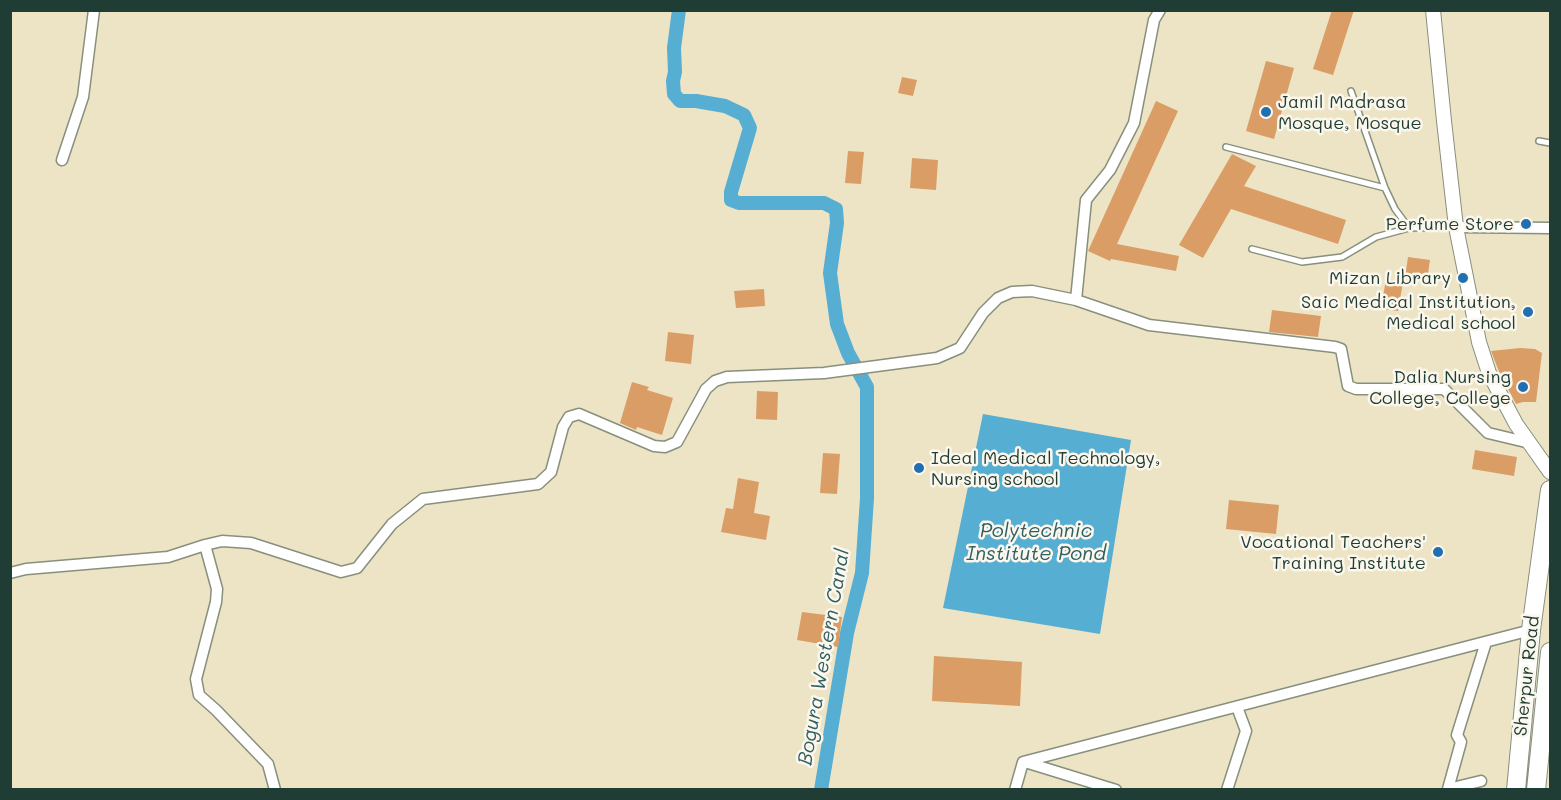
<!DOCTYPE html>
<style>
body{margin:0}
#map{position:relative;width:1561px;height:800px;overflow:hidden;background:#ede4c6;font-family:Mali,sans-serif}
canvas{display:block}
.frame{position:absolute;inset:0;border:12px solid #1f3d34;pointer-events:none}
</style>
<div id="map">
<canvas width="1561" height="800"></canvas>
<div class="frame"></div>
</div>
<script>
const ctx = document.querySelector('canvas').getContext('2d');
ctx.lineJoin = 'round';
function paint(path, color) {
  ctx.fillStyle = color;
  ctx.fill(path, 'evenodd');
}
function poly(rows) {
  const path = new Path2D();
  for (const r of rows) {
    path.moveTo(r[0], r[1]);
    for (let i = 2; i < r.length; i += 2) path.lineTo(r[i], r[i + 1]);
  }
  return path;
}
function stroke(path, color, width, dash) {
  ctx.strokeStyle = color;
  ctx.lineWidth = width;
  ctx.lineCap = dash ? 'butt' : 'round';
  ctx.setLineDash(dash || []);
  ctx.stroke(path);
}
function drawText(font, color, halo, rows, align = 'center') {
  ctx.font = font + ' Mali,sans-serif';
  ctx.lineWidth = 5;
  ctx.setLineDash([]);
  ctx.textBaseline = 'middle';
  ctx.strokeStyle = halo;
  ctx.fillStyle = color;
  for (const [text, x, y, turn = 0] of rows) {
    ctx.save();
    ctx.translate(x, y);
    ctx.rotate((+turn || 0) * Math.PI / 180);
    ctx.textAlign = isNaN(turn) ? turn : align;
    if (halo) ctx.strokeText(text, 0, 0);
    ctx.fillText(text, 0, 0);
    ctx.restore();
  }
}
const water = poly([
 [983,414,1131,440,1100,634,943,608]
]);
const canal = poly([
 [679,10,674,48,675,72,673,81,674,94,680,101,696,101,725,106,744,115,750,128,731,192,731,200,739,203,824,203,836,209,837,223,830,273,837,324,848,353,867,387,867,498,862,573,847,633,821,790]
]);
const building = poly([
 [1332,10,1354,10,1333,75,1313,69],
 [1266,61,1294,68,1274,139,1246,131],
 [902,77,917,80,913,96,898,93],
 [1156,101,1178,111,1117,244,1179,256,1176,271,1111,259,1110,261,1088,251],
 [848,151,864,152,861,184,845,183],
 [1232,154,1256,166,1244,186,1346,220,1338,244,1231,209,1203,258,1179,245],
 [912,158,938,160,936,190,910,188],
 [1408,257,1430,260,1427,281,1405,278],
 [1386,279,1403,282,1398,311,1381,309],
 [764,289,765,306,736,308,734,291],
 [1272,310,1321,316,1318,337,1269,332],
 [668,332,694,335,691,364,665,361],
 [1520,348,1535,349,1542,353,1536,402,1523,402,1516,404,1500,374,1491,351],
 [632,382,649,387,647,390,673,398,662,435,637,427,636,430,620,423],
 [757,391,778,392,777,420,756,419],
 [1475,450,1517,457,1514,476,1472,469],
 [823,453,840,454,837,494,820,493],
 [738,478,759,482,754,513,770,516,766,540,721,532,726,508,733,509],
 [1229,500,1279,505,1276,534,1226,529],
 [802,612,842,617,838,647,797,640],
 [934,656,1022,662,1020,706,932,701]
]);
const service = poly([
 [1351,91,1385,188,1395,209,1409,228],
 [1539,141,1550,143],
 [1226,147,1385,188],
 [1252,249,1302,262,1342,257,1376,237,1409,228,1455,227]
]);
const minor = poly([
 [62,160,83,97,94,10],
 [1456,227,1550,228],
 [1076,300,1086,200,1110,170,1134,123,1154,20,1160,10],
 [10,573,26,569,168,557,205,545],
 [1025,762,1116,790],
 [1481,781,1448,789,1461,742,1457,735,1486,642],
 [275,790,268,764,216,710,199,695,196,679,216,602,217,589,205,545,222,541,251,543,341,572,357,568,392,524,423,499,538,484,551,472,563,427,569,417,579,414,654,446,665,447,677,442,706,389,715,381,727,377,824,373,937,358,960,348,983,313,998,298,1012,292,1032,291,1076,300,1149,325,1335,347,1341,349,1348,386,1356,389,1444,389,1488,433,1530,443],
 [1015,790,1023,762,1531,630],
 [1227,790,1246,731,1237,707]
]);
const tertiary = poly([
 [1433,10,1444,121,1456,227,1479,342,1489,373,1516,424,1550,472]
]);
const trunk = poly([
 [1516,790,1531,630,1550,490],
 [1536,790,1550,652]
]);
const markers = [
 [1266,112,6,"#1f6fb2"],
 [1526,224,6,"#1f6fb2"],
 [1463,278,6,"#1f6fb2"],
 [1528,312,6,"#1f6fb2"],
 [1523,387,6,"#1f6fb2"],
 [919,468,6,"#1f6fb2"],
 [1438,552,6,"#1f6fb2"]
];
const poiNames = [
 ["Jamil Madrasa",1278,102,"left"],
 ["Mosque, Mosque",1278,123,"left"],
 ["Perfume Store",1514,224],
 ["Mizan Library",1451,278],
 ["Saic Medical Institution,",1516,302],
 ["Medical school",1516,323],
 ["Dalia Nursing",1511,377],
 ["College, College",1511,398],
 ["Ideal Medical Technology,",931,458,"left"],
 ["Nursing school",931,479,"left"],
 ["Vocational Teachers'",1426,542],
 ["Training Institute",1426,563]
];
const streetNames = [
 ["Sherpur Road",1527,676,-84]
];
const waterNames = [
 ["Polytechnic",1036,531],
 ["Institute Pond",1036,554],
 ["Bogura Western Canal",824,657,-80]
];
paint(water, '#56aed3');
stroke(canal, '#56aed3', 14);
paint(building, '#da9d65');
stroke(service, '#86907d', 8);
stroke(minor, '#86907d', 13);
stroke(tertiary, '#86907d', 16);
stroke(trunk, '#86907d', 20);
stroke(service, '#fff', 5);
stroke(minor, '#fff', 10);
stroke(tertiary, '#fff', 14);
stroke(trunk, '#fff', 18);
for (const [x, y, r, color] of markers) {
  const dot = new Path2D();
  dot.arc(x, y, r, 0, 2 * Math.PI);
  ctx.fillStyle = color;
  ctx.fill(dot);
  stroke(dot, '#fbf7ec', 2);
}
drawText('18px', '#1f3d34', '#fbf7ec', poiNames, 'right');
drawText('18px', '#1f3d34', '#fbf7ec', streetNames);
drawText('italic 20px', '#305f64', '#fbf7ec', waterNames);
</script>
